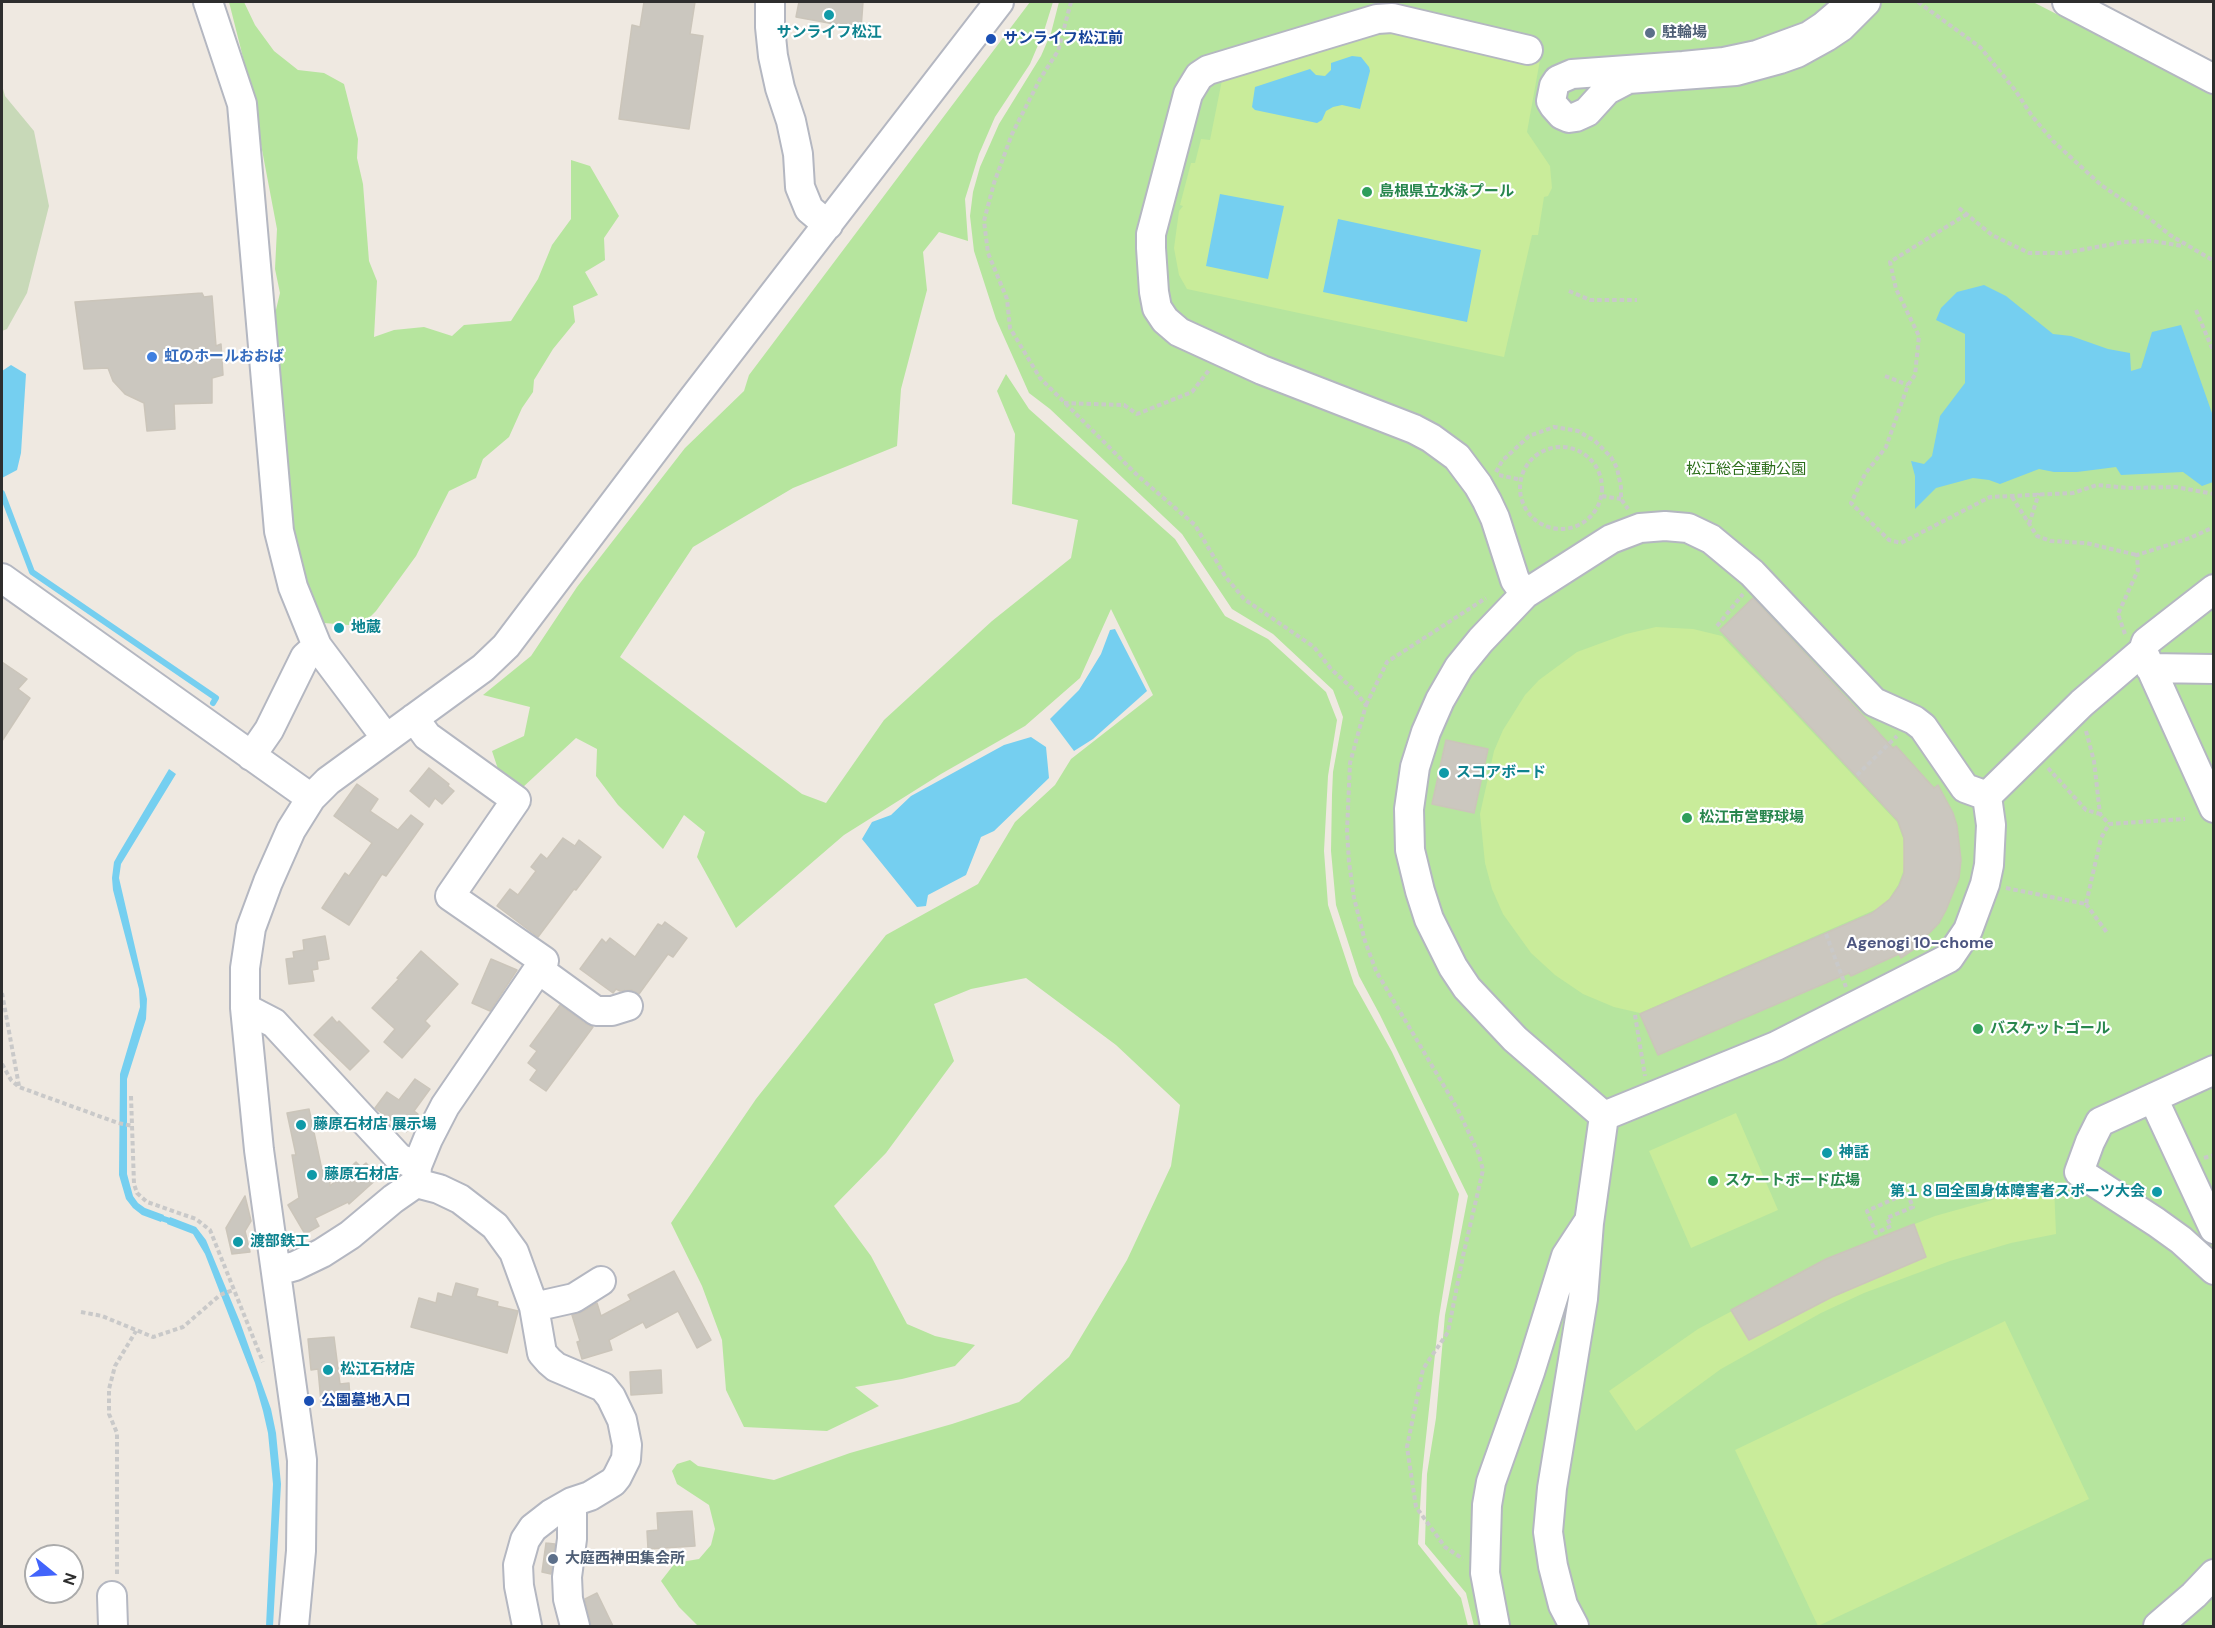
<!DOCTYPE html>
<meta charset="utf-8">
<style>
body{margin:0}
#map{position:relative;width:2215px;height:1628px;overflow:hidden;background:#efe9e1;font-family:"DM Sans",sans-serif}
canvas{display:block}
.frame{position:absolute;inset:0;border:3px solid #2e2e2e;pointer-events:none}
.north{position:absolute;left:24px;top:1544px;width:60px;height:60px;box-sizing:border-box;background:#fff;border:2px solid #ababab;border-radius:50%;rotate:108deg;font-size:16px;font-weight:700;line-height:24px;text-align:center;color:#2e2e2e}
.north::after{content:'';display:block;margin:auto;width:21px;height:27px;background:#4264fb;clip-path:polygon(50% 0,100% 100%,50% 72%,0 100%)}
</style>
<div id="map">
<canvas width="2215" height="1628"></canvas>
<div class="frame"></div>
<div class="north">N</div>
</div>
<script>
const ctx = document.querySelector('canvas').getContext('2d');
ctx.lineJoin = 'round';
function paint(path, color) {
  ctx.fillStyle = color;
  ctx.fill(path, 'evenodd');
}
function poly(rows) {
  const path = new Path2D();
  for (const r of rows) {
    if (r.length === 3) {
      path.moveTo(r[0] + r[2], r[1]);
      path.arc(r[0], r[1], r[2], 0, 2 * Math.PI);
      continue;
    }
    path.moveTo(r[0], r[1]);
    for (let i = 2; i < r.length; i += 2) path.lineTo(r[i], r[i + 1]);
  }
  return path;
}
function stroke(path, color, width, dash) {
  ctx.strokeStyle = color;
  ctx.lineWidth = width;
  ctx.lineCap = dash ? 'butt' : 'round';
  ctx.setLineDash(dash || []);
  ctx.stroke(path);
}
function drawText(font, color, halo, rows, align = 'center') {
  ctx.font = font + ' "DM Sans","Noto Sans JP",sans-serif';
  ctx.lineWidth = 4.5;
  ctx.setLineDash([]);
  ctx.textBaseline = 'middle';
  ctx.strokeStyle = halo;
  ctx.fillStyle = color;
  for (const [text, x, y, turn = 0] of rows) {
    ctx.save();
    ctx.translate(x, y);
    ctx.rotate((+turn || 0) * Math.PI / 180);
    ctx.textAlign = isNaN(turn) ? turn : align;
    if (halo) ctx.strokeText(text, 0, 0);
    ctx.fillText(text, 0, 0);
    ctx.restore();
  }
}
const green = poly([
 [229,2,244,2,255,25,274,51,298,70,324,73,344,84,358,139,357,158,363,184,369,261,377,281,374,337,394,330,424,327,452,336,464,325,511,321,538,279,552,245,571,219,571,160,590,166,619,216,604,238,605,260,585,272,598,295,573,306,575,322,553,349,534,380,533,392,522,408,509,437,483,459,476,478,449,491,416,556,376,611,361,626,324,623,312,602,285,526,274,318,280,293,275,269,277,229,249,81],
 [1030,2,1053,2,1044,31,1030,64,995,117,979,154,965,199,968,241,939,232,923,252,927,290,901,389,897,446,793,488,693,547,620,657,802,794,826,803,884,720,992,621,1071,558,1078,520,1012,504,1015,434,997,391,1006,374,1029,409,1175,539,1225,616,1268,639,1326,692,1337,720,1328,776,1324,851,1328,905,1354,984,1392,1052,1459,1194,1439,1317,1422,1474,1418,1544,1461,1598,1468,1626,698,1626,679,1607,661,1581,675,1563,699,1559,711,1545,715,1529,709,1505,677,1484,672,1471,677,1464,690,1460,698,1466,774,1480,850,1453,952,1424,1019,1402,1069,1357,1127,1260,1171,1166,1180,1105,1116,1045,1026,978,971,989,934,1004,954,1061,886,1153,834,1206,871,1256,907,1324,935,1336,975,1345,955,1366,902,1379,855,1387,879,1406,827,1431,744,1427,726,1390,722,1340,702,1286,671,1223,756,1099,886,935,978,884,1015,822,1055,785,1071,759,1153,695,1111,609,1080,678,1025,726,941,774,844,835,736,928,697,857,705,832,684,815,663,849,618,805,596,776,597,749,576,738,522,788,498,769,492,751,524,736,530,707,483,695,531,656,577,587,685,448,744,391,749,375],
 [1059,2,2033,2,2213,94,2213,1626,1474,1626,1466,1593,1425,1544,1427,1474,1436,1418,1445,1315,1468,1196,1380,1015,1359,976,1336,905,1331,851,1332,795,1333,772,1343,717,1333,690,1273,634,1232,609,1182,534,1050,409,1029,393,996,319,974,251,970,216,973,192,980,167,999,124,1041,56,1051,33]
]);
const cemetery = poly([
 [2,85,5,96,34,131,49,206,27,293,7,329,2,331]
]);
const pitch = poly([
 [1388,26,1540,60,1527,132,1550,166,1552,188,1548,196,1544,197,1538,235,1532,235,1504,357,1187,289,1179,275,1174,248,1179,211,1183,206,1180,205,1191,163,1195,163,1201,139,1210,140,1222,80],
 [1656,627,1693,629,1722,636,1897,822,1903,838,1905,857,1903,872,1898,885,1889,899,1879,908,1640,1013,1614,1007,1583,994,1555,975,1531,953,1503,914,1492,889,1485,863,1480,814,1494,751,1503,730,1525,695,1539,680,1577,652,1626,634],
 [1736,1113,1778,1210,1691,1248,1649,1151],
 [2054,1185,2056,1234,2011,1243,1950,1261,1864,1293,1821,1313,1721,1369,1636,1431,1609,1391,1698,1329,1802,1274,1887,1235,1935,1216,2010,1195],
 [2005,1321,2089,1499,1818,1626,1735,1450]
]);
const water = poly([
 [1352,56,1361,57,1369,67,1370,71,1360,109,1342,105,1333,107,1326,111,1322,120,1317,123,1255,110,1252,107,1255,87,1310,69,1316,75,1325,76,1331,70,1331,63],
 [1220,194,1284,206,1268,279,1206,266],
 [1338,219,1481,250,1467,322,1323,292],
 [1984,285,2006,296,2053,334,2071,336,2108,349,2130,353,2131,371,2141,368,2152,332,2181,325,2213,416,2213,482,2202,486,2183,472,2121,475,2116,467,2077,472,2054,472,2039,469,2000,484,1989,480,1973,478,1936,488,1915,509,1915,476,1911,461,1924,464,1932,456,1940,416,1965,383,1965,334,1936,320,1941,308,1957,292],
 [11,365,26,374,21,453,17,470,2,478,2,371],
 [1115,629,1147,691,1093,739,1074,751,1050,719,1079,690,1101,654,1110,630],
 [1031,737,1046,747,1049,778,994,831,981,837,966,875,928,895,926,906,917,907,862,839,872,822,891,815,911,796,1004,745],
 [169,769,176,774,121,864,119,878,147,999,146,1019,127,1079,127,1174,133,1196,138,1203,145,1208,164,1215,161,1222,142,1215,133,1208,126,1199,119,1175,120,1074,140,1007,139,989,113,890,112,878,114,862,119,853],
 [170,1217,196,1227,206,1240,240,1322,271,1409,276,1433,281,1484,273,1626,266,1626,273,1484,268,1433,263,1411,255,1383,205,1254,193,1234,167,1224]
]);
const stream = poly([
 [2,493,32,572,216,698,213,703],
 [155,1216,176,1223]
]);
const building = poly([
 [644,2,695,2,690,34,703,36,689,129,619,119,632,25,640,27,644,2],
 [799,2,863,2,861,29,796,17,799,2],
 [202,293,204,297,212,296,216,346,221,344,223,375,212,378,212,403,174,404,175,429,147,431,144,403,125,394,113,381,108,368,84,369,75,302,202,293],
 [1753,598,1893,748,1896,746,1934,788,1938,785,1953,813,1957,826,1961,860,1959,878,1946,910,1939,923,1913,950,1901,958,1899,954,1851,976,1849,973,1658,1055,1640,1014,1872,913,1890,899,1899,886,1904,873,1904,838,1898,821,1720,630,1753,598],
 [2,662,27,679,18,689,30,698,2,741,2,662],
 [1446,740,1488,749,1474,813,1432,804,1446,740],
 [429,768,449,784,448,786,454,791,442,804,435,798,429,807,410,791,429,768],
 [357,784,378,799,370,811,398,830,411,815,423,824,386,876,382,874,349,925,322,908,345,873,349,876,372,843,334,816,357,784],
 [563,838,575,846,579,840,601,857,576,890,574,889,538,937,497,906,510,889,518,895,536,871,531,867,541,854,547,859,563,838],
 [665,922,687,938,673,957,668,954,639,994,631,990,620,991,616,989,613,993,580,969,602,939,606,943,610,938,635,957,658,924,662,926,665,922],
 [325,936,329,959,317,961,318,969,312,970,314,981,289,984,286,959,294,958,293,952,304,950,303,940,325,936],
 [421,951,458,984,425,1021,430,1026,402,1058,384,1042,395,1029,372,1008,399,979,397,978,421,951],
 [491,959,517,970,490,1011,472,1003,491,959],
 [560,1005,586,1024,593,1027,546,1091,530,1080,537,1070,528,1063,537,1051,530,1046,560,1005],
 [332,1017,337,1023,339,1021,369,1051,350,1070,314,1035,332,1017],
 [415,1079,430,1089,414,1111,418,1114,406,1132,375,1108,387,1092,399,1100,415,1079],
 [309,1109,322,1170,329,1169,330,1186,356,1162,361,1167,366,1163,379,1177,349,1204,348,1202,315,1218,319,1226,305,1234,288,1205,299,1198,292,1155,296,1155,287,1113,309,1109],
 [245,1196,251,1221,245,1231,250,1252,232,1254,226,1228,245,1196],
 [1914,1224,1926,1257,1832,1297,1749,1340,1731,1310,1826,1259,1914,1224],
 [674,1271,711,1340,697,1348,678,1311,646,1328,643,1322,609,1340,612,1350,582,1359,577,1342,580,1341,572,1315,582,1312,597,1303,601,1316,631,1300,628,1295,674,1271],
 [456,1283,478,1289,476,1296,498,1302,497,1306,518,1311,507,1353,411,1327,419,1298,436,1303,438,1293,452,1297,456,1283],
 [334,1337,340,1384,349,1383,350,1399,321,1402,318,1369,311,1370,308,1339,334,1337],
 [661,1370,662,1393,631,1395,630,1372,661,1370],
 [692,1511,695,1546,648,1549,647,1531,658,1530,657,1513,692,1511],
 [546,1543,555,1544,551,1574,542,1572,546,1543],
 [597,1593,613,1626,591,1626,585,1599,597,1593]
]);
const path = poly([
 [1071,2,1058,51,1040,79,1012,134,994,183,984,221,988,253,1007,299,1010,328,1040,378,1138,476,1195,525,1225,576,1244,599,1314,647,1331,669,1354,690,1366,705,1350,763,1347,831,1349,862,1354,898,1365,941,1376,971,1457,1108,1478,1152,1483,1170,1463,1256,1448,1332,1423,1369,1407,1447,1416,1507,1445,1547,1463,1559],
 [1918,2,1980,47,2015,90,2032,116,2053,141,2101,185,2145,215,2170,235,2214,261],
 [1959,208,1992,235,2029,253,2064,253,2124,242,2152,241,2182,246],
 [1967,214,1890,262,1896,289,1919,336,1915,375,1908,385,1886,447,1865,474,1851,503,1889,540,1901,543,1990,497,2073,493,2097,485,2128,488,2176,487,2214,494],
 [1569,291,1590,300,1637,300],
 [2196,310,2214,353],
 [1885,376,1908,385],
 [1064,403,1124,405,1137,414,1192,392,1209,370],
 [1561,488,41],
 [1496,472,1502,461,1529,436,1554,427,1578,431,1595,441,1611,457,1617,468,1621,487,1621,499,1628,509],
 [1499,475,1521,480],
 [1602,496,1621,499],
 [2012,497,2037,536,2051,541,2086,543,2137,555],
 [2029,524,2039,493],
 [1717,626,1743,594],
 [2125,634,2118,614,2138,570,2137,555,2190,538,2214,527],
 [1366,705,1387,662,1486,598],
 [2086,731,2094,761,2100,814,2109,824],
 [2048,768,2086,810,2100,814],
 [1857,775,1897,736],
 [2006,888,2086,904,2101,838,2109,824,2185,819],
 [2086,904,2108,934],
 [1826,934,1846,987],
 [2,993,19,1086],
 [1635,1015,1645,1076],
 [2,1064,11,1080,19,1087,118,1123,133,1126],
 [131,1096,134,1184,137,1193,147,1202,196,1219,210,1230,263,1362],
 [2204,1158,2214,1155],
 [1907,1193,1913,1207,1887,1218,1891,1226,1876,1233,1867,1211,1907,1193],
 [81,1312,102,1316,153,1337,183,1327,220,1295,233,1290],
 [117,1574,117,1433,109,1414,109,1389,115,1366,136,1331]
]);
const minor = poly([
 [208,2,242,104,279,531,293,587,317,646,386,738],
 [770,2,770,27,773,56,780,88,791,121,798,154,800,187,809,209,828,225],
 [1852,2,1824,26,1809,36,1757,55,1724,62,1683,66,1572,74,1558,80,1554,86,1551,101,1554,106,1562,115,1569,118,1576,117,1587,112,1607,90,1628,79,1736,71,1780,59,1797,53,1826,37,1841,27,1866,2],
 [2067,2,2214,79],
 [2,578,311,798],
 [1525,594,1515,580,1495,518,1487,501,1478,485,1457,457,1431,438,1414,429,1262,370,1179,332,1165,320,1157,308,1154,292,1151,248,1151,234,1188,94,1199,76,1208,70,1377,19,1392,18,1528,50],
 [2143,651,2214,808],
 [2150,668,2214,669],
 [414,718,427,736,516,800,450,896,544,961,445,1106,428,1139,417,1166,416,1183],
 [251,756,269,730,305,657,317,646],
 [538,969,596,1011,612,1011,628,1006],
 [245,1008,274,1023,399,1158,417,1166],
 [2214,1070,2100,1122,2090,1142,2079,1172,2156,1222,2181,1240,2214,1270],
 [2153,1098,2214,1229],
 [1604,1116,1515,1039,1467,988,1453,967,1429,919,1420,891,1410,850,1409,809,1415,767,1426,732,1440,700,1459,667,1481,640,1525,594,1611,539,1640,528,1665,526,1688,528,1711,539,1752,573,1874,702,1914,720,1923,727,1965,788,1987,796],
 [1604,1116,1776,1046,1949,958,1968,930,1985,884,1989,865,1991,825,1987,796,2082,703,2143,651,2146,642,2214,589],
 [277,1271,295,1266,322,1253,350,1235,393,1199,416,1183,439,1189,460,1199,495,1226,514,1252,534,1307],
 [572,1502,572,1539,567,1577,568,1599,575,1626],
 [112,1596,113,1626],
 [294,1626,301,1551,302,1460,259,1150,245,1008,245,968,251,928,268,882,291,830,311,798,328,781,483,668,506,646,692,400,999,2],
 [527,1626,519,1586,518,1565,525,1540,533,1528,551,1514,572,1502,590,1496,613,1482,617,1477,626,1459,627,1445,622,1420,611,1397,603,1387,556,1367,549,1361,542,1353,534,1307,574,1298,601,1281],
 [1495,1626,1485,1573,1487,1505,1491,1482,1530,1372,1566,1256,1587,1224],
 [1574,1626,1563,1605,1553,1566,1548,1532,1552,1488,1583,1299,1589,1223,1604,1116],
 [2158,1626,2194,1595,2214,1574]
]);
const markers = [
 [829,15,6,"#0f9aa8"],
 [1650,33,6,"#5c6f8a"],
 [991,39,6,"#1a4fb4"],
 [1367,192,6,"#2e9e5b"],
 [152,357,6,"#3f7fe0"],
 [339,628,6,"#0f9aa8"],
 [1444,773,6,"#0f9aa8"],
 [1687,818,6,"#2e9e5b"],
 [1978,1029,6,"#2e9e5b"],
 [301,1125,6,"#0f9aa8"],
 [1827,1153,6,"#0f9aa8"],
 [312,1175,6,"#0f9aa8"],
 [1713,1181,6,"#2e9e5b"],
 [2157,1192,6,"#0f9aa8"],
 [238,1242,6,"#0f9aa8"],
 [328,1370,6,"#0f9aa8"],
 [309,1401,6,"#1a4fb4"],
 [553,1559,6,"#5c6f8a"]
];
const cultureNames = [
 ["サンライフ松江",829,33,"center"],
 ["地蔵",351,628],
 ["スコアボード",1456,773],
 ["藤原石材店 展示場",313,1125],
 ["神話",1839,1153],
 ["藤原石材店",324,1175],
 ["第１８回全国身体障害者スポーツ大会",2145,1192,"right"],
 ["渡部鉄工",250,1242],
 ["松江石材店",340,1370]
];
const serviceNames = [
 ["駐輪場",1662,33],
 ["大庭西神田集会所",565,1559]
];
const transitNames = [
 ["サンライフ松江前",1003,39],
 ["公園墓地入口",321,1401]
];
const leisureNames = [
 ["島根県立水泳プール",1379,192],
 ["松江市営野球場",1699,818],
 ["バスケットゴール",1990,1029],
 ["スケートボード広場",1725,1181]
];
const shopNames = [
 ["虹のホールおおば",164,357]
];
const parkNames = [
 ["松江総合運動公園",1746,470]
];
const neighbourhoodNames = [
 ["Agenogi 10-chome",1920,944]
];
paint(green, '#b6e59e');
paint(cemetery, '#c8d9b8');
paint(pitch, '#c9ec9a');
paint(water, '#75cff0');
stroke(stream, '#75cff0', 6);
paint(building, '#cbc7bf');
stroke(building, '#cbc5ba', 1.5);
stroke(minor, '#b4b7c1', 32);
stroke(path, '#c9c9c9', 4, [4.5, 3]);
stroke(minor, '#fff', 28);
for (const [x, y, r, color] of markers) {
  const dot = new Path2D();
  dot.arc(x, y, r, 0, 2 * Math.PI);
  ctx.fillStyle = color;
  ctx.fill(dot);
  stroke(dot, '#fff', 2);
}
drawText('bold 15px', '#0d838f', '#fff', cultureNames, 'left');
drawText('bold 15px', '#4e5e75', '#fff', serviceNames, 'left');
drawText('bold 15px', '#164399', '#fff', transitNames, 'left');
drawText('bold 15px', '#27864d', '#fff', leisureNames, 'left');
drawText('bold 15px', '#366cbe', '#fff', shopNames, 'left');
drawText('15px', '#2c6e1b', '#fff', parkNames);
drawText('bold 16px', '#4d5680', '#fff', neighbourhoodNames);
</script>
